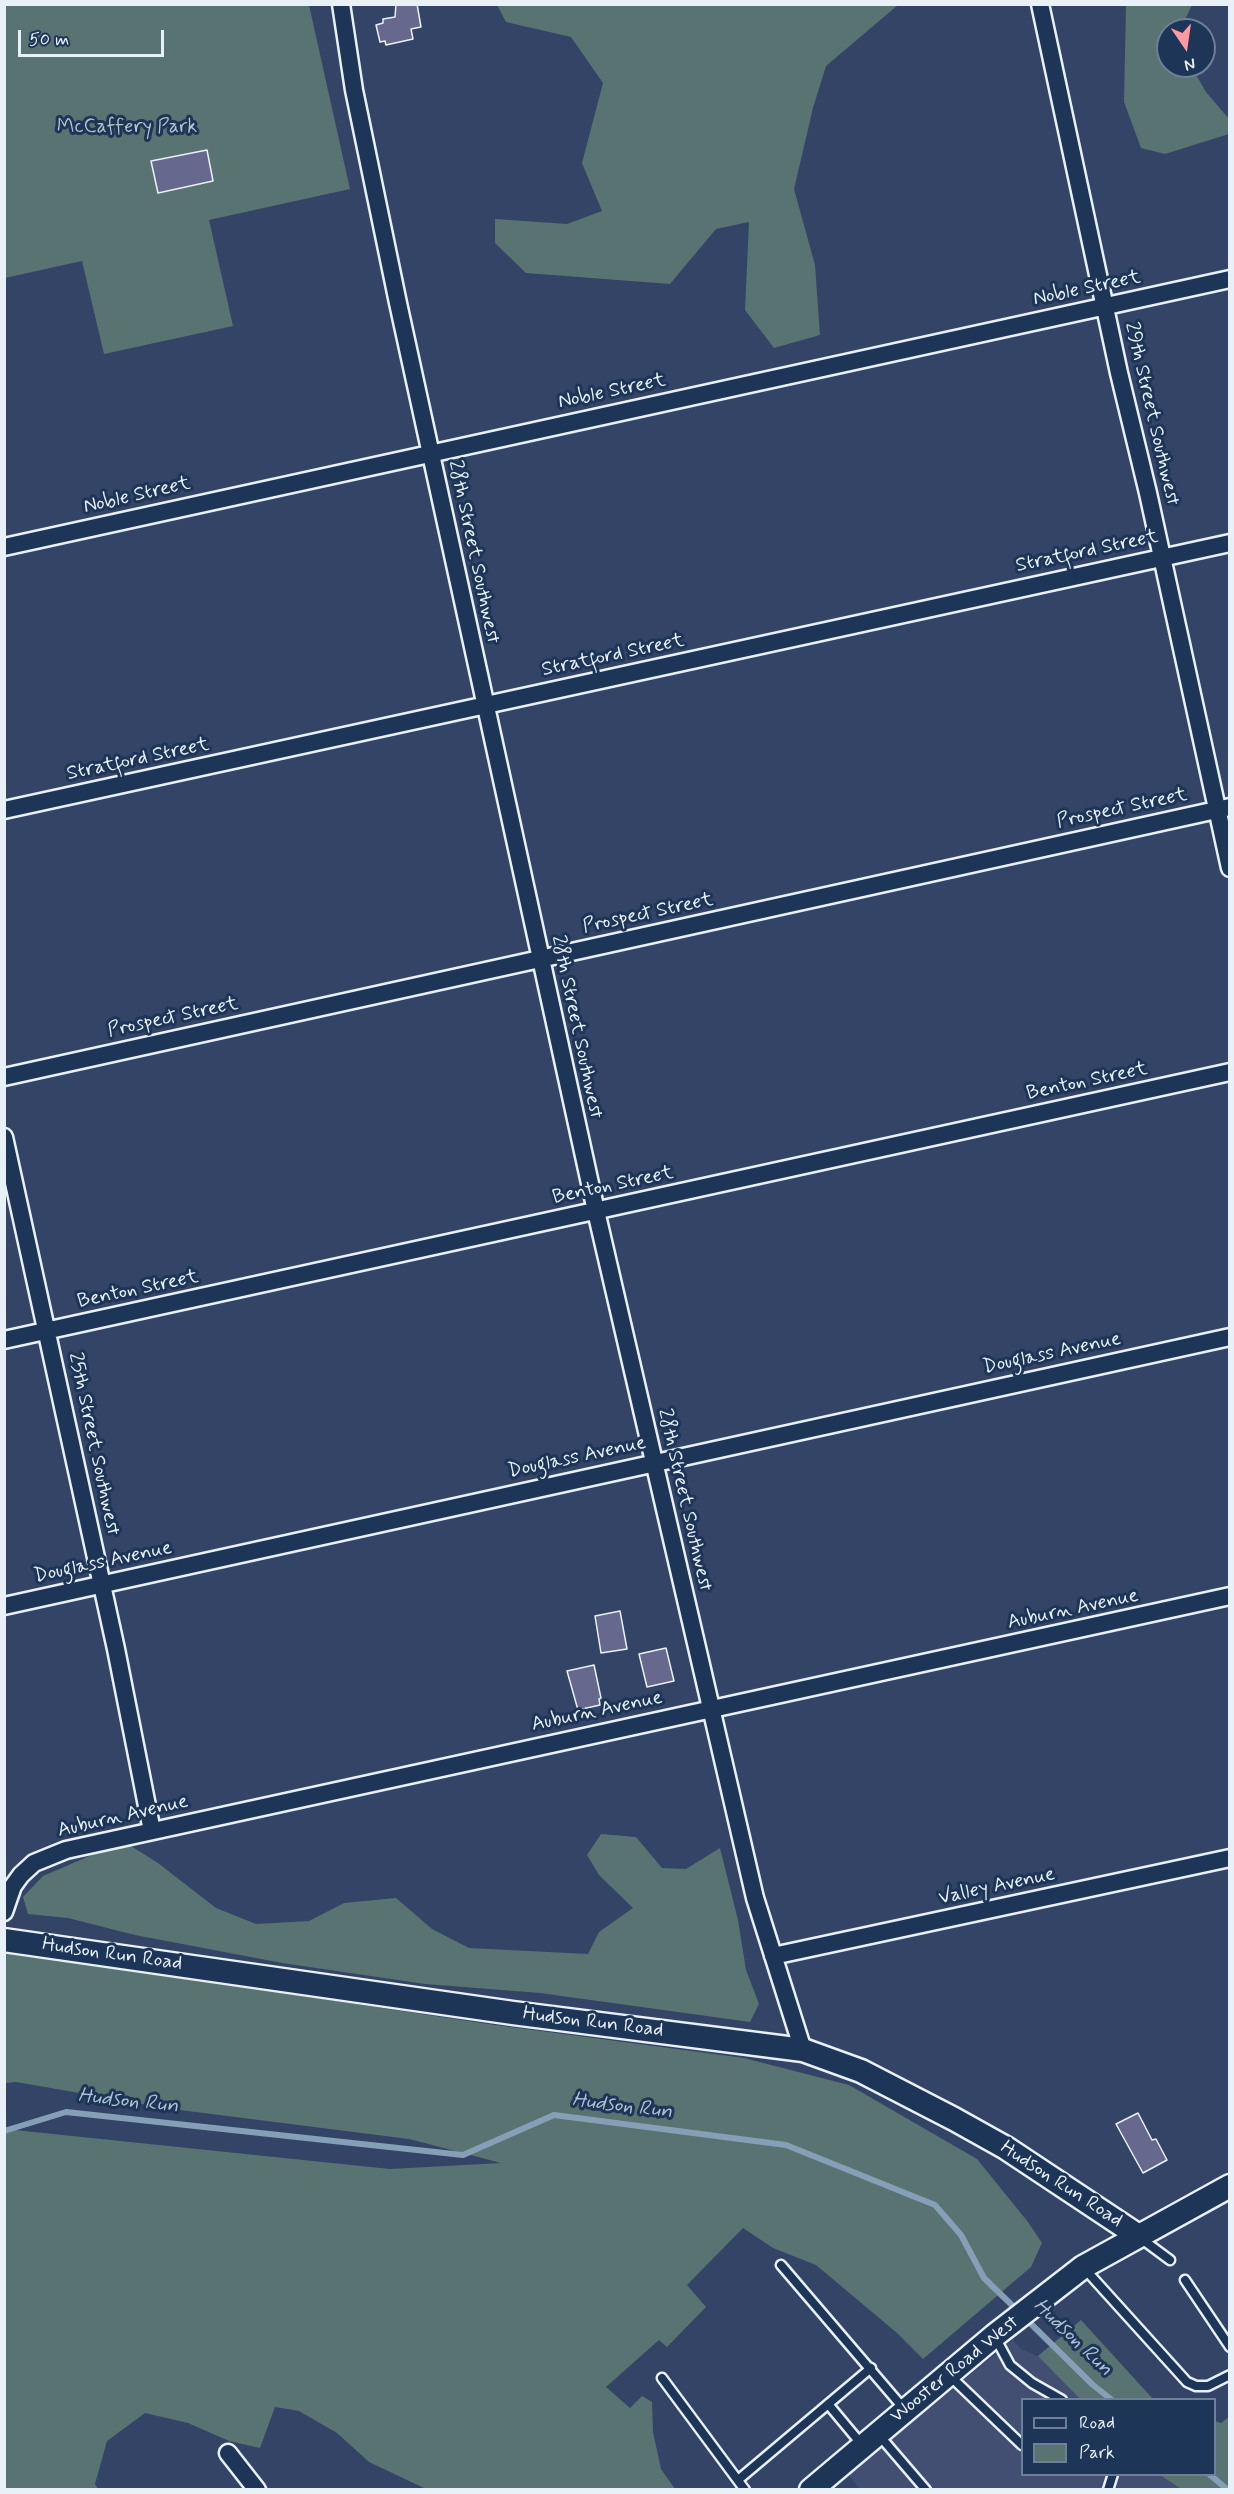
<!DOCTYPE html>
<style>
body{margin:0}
#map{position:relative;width:1234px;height:2494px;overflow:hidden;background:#334467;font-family:Mynerve,sans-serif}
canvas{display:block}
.frame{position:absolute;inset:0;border:6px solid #e8f1f8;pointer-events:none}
.legend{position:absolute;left:1021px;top:2398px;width:195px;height:78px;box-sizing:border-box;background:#1d3557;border:2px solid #6e8097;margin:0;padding:8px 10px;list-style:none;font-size:18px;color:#e8f1f8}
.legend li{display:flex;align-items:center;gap:12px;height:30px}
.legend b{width:30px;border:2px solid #6e8097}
.north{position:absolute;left:1156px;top:18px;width:60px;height:60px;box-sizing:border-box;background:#1d3557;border:2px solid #6e8097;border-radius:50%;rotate:167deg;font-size:16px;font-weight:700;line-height:24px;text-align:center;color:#e8f1f8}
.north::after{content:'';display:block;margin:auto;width:21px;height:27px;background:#ff9aa2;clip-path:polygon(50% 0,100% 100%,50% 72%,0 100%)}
.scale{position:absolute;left:18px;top:30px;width:146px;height:27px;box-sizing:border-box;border:3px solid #e8f1f8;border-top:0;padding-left:8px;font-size:18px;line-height:21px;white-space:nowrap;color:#e8f1f8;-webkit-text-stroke:4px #1d3557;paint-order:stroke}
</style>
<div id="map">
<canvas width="1234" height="2494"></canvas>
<div class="frame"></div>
<ul class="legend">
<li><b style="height:8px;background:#1d3557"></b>Road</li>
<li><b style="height:16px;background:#587371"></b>Park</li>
</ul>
<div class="north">N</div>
<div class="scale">50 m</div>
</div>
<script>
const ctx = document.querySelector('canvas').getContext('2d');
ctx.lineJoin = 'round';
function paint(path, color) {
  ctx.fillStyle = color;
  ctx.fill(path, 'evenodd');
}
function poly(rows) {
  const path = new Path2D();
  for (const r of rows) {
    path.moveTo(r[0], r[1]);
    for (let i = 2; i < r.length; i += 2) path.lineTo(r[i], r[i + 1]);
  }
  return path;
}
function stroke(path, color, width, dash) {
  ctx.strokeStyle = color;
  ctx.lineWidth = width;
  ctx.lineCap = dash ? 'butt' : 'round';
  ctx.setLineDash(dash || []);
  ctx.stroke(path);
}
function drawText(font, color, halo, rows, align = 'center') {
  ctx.font = font + ' Mynerve,sans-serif';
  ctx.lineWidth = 6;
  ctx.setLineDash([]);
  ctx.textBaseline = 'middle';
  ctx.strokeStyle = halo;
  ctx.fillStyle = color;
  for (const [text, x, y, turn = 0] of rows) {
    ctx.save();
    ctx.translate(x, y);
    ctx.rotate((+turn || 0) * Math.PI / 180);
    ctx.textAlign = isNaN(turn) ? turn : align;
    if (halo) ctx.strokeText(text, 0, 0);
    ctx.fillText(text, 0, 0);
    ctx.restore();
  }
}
const built = poly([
 [1013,2340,1021,2349,1038,2356,1080,2399,1022,2400,1022,2474,1160,2475,1181,2489,860,2490,848,2474]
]);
const green = poly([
 [4,5,309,5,350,189,209,220,233,326,104,354,82,261,5,278],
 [497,5,898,5,826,66,813,108,794,189,815,265,820,335,774,348,745,310,749,222,716,229,670,284,526,273,495,243,495,219,567,224,602,211,582,163,603,83,571,37,506,22],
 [1126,5,1192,5,1180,30,1168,30,1168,66,1191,66,1206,92,1229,119,1229,134,1165,154,1141,148,1124,102],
 [601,1834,636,1837,662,1868,686,1869,720,1848,738,1920,746,1970,759,2004,750,2022,540,1993,425,1984,282,1963,135,1935,68,1918,28,1914,23,1897,43,1876,94,1854,131,1846,158,1863,216,1908,256,1924,309,1921,344,1903,396,1898,432,1929,469,1948,588,1954,599,1932,633,1908,599,1875,587,1855],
 [5,1951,488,2024,744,2058,849,2085,977,2159,1028,2222,1042,2243,1031,2267,923,2359,897,2333,816,2265,773,2248,743,2228,687,2285,706,2307,667,2347,659,2340,606,2387,630,2408,642,2396,652,2402,653,2432,661,2469,675,2489,426,2489,369,2462,337,2433,299,2411,275,2407,260,2448,229,2441,188,2423,145,2413,107,2441,95,2484,98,2489,5,2490,5,2129,390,2169,501,2163,409,2139,172,2109,16,2082,5,2083],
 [1081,2320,1153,2399,1080,2399,1038,2356],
 [1229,2417,1229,2489,1181,2489,1160,2475,1214,2474,1215,2421,1221,2423]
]);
const stream = poly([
 [4,2131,66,2112,463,2155,554,2115,786,2145,935,2205,961,2235,984,2278,1018,2311],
 [1025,2318,1093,2385,1112,2400],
 [1209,2474,1228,2490]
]);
const building = poly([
 [396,4,417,4,421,27,411,29,413,39,386,45,385,41,380,42,376,25,383,23,383,19,395,17,396,4],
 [207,150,213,181,158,193,151,161,207,150],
 [620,1611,627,1649,601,1653,595,1616,620,1611],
 [666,1648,674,1681,647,1687,639,1654,666,1648],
 [594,1665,601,1698,599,1699,600,1705,578,1710,567,1671,594,1665],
 [1138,2113,1152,2140,1156,2139,1167,2160,1143,2173,1116,2124,1138,2113]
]);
const lane = poly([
 [1139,2237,1170,2260],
 [781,2265,905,2410],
 [1083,2267,1187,2382,1196,2386,1208,2386,1230,2375],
 [1185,2280,1230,2347],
 [995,2337,1010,2365,1032,2383,1062,2400],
 [949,2375,1022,2445],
 [662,2378,745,2490],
 [828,2404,863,2446],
 [878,2434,926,2490],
 [738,2480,871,2368],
 [1108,2490,1113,2474]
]);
const street = poly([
 [341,4,354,90,398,303,596,1211,755,1898,803,2050],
 [1040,4,1119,373,1148,493,1230,868],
 [4,547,1230,279],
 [4,810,1230,543],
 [4,1077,1230,807],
 [4,1137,116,1649,152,1831],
 [4,1340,1230,1072],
 [4,1606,1230,1337],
 [4,1912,13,1886,21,1875,34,1863,66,1850,1230,1596],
 [773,1956,1230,1858],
 [228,2453,257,2490]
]);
const secondary = poly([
 [4,1940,513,2013,803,2050,861,2071,954,2119,1006,2148,1137,2235],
 [811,2490,994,2336,1083,2267,1230,2186]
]);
const parkNames = [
 ["McCaffery Park",127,128]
];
const streetNames = [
 ["Noble Street",1087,289,-12],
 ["Noble Street",612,392,-12],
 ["29th Street Southwest",1151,414,77],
 ["Noble Street",137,496,-13],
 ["28th Street Southwest",473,552,78],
 ["Stratford Street",1087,552,-12],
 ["Stratford Street",613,656,-12],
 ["Stratford Street",138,760,-12],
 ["Prospect Street",1122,809,-12],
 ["Prospect Street",648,914,-12],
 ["Prospect Street",173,1018,-12],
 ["28th Street Southwest",576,1027,78],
 ["Benton Street",1087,1082,-12],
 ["Benton Street",613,1186,-12],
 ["Benton Street",138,1290,-12],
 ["Douglass Avenue",1052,1354,-12],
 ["25th Street Southwest",93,1444,78],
 ["Douglass Avenue",577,1458,-12],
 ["28th Street Southwest",684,1500,77],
 ["Douglass Avenue",103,1563,-12],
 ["Auburn Avenue",1073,1610,-12],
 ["Auburn Avenue",597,1712,-12],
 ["Auburn Avenue",123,1817,-13],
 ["Valley Avenue",997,1887,-12],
 ["Hudson Run Road",112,1955,8],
 ["Hudson Run Road",593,2023,7],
 ["Hudson Run Road",1061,2185,33],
 ["Wooster Road West",955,2370,-39]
];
const waterNames = [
 ["Hudson Run",128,2102,6],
 ["Hudson Run",622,2107,7],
 ["Hudson Run",1072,2338,44]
];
paint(built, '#434f72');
paint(green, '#587371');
stroke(stream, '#85a0b6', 6);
paint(building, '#67688d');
stroke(building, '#e8f1f8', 1.5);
stroke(lane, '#e8f1f8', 13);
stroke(street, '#e8f1f8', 21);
stroke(secondary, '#e8f1f8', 27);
stroke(lane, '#1d3557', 8);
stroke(street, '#1d3557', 16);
stroke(secondary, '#1d3557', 22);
drawText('20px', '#b6c5c9', '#1d3557', parkNames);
drawText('20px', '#e8f1f8', '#1d3557', streetNames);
drawText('italic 21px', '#aec2d2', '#1d3557', waterNames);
</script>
